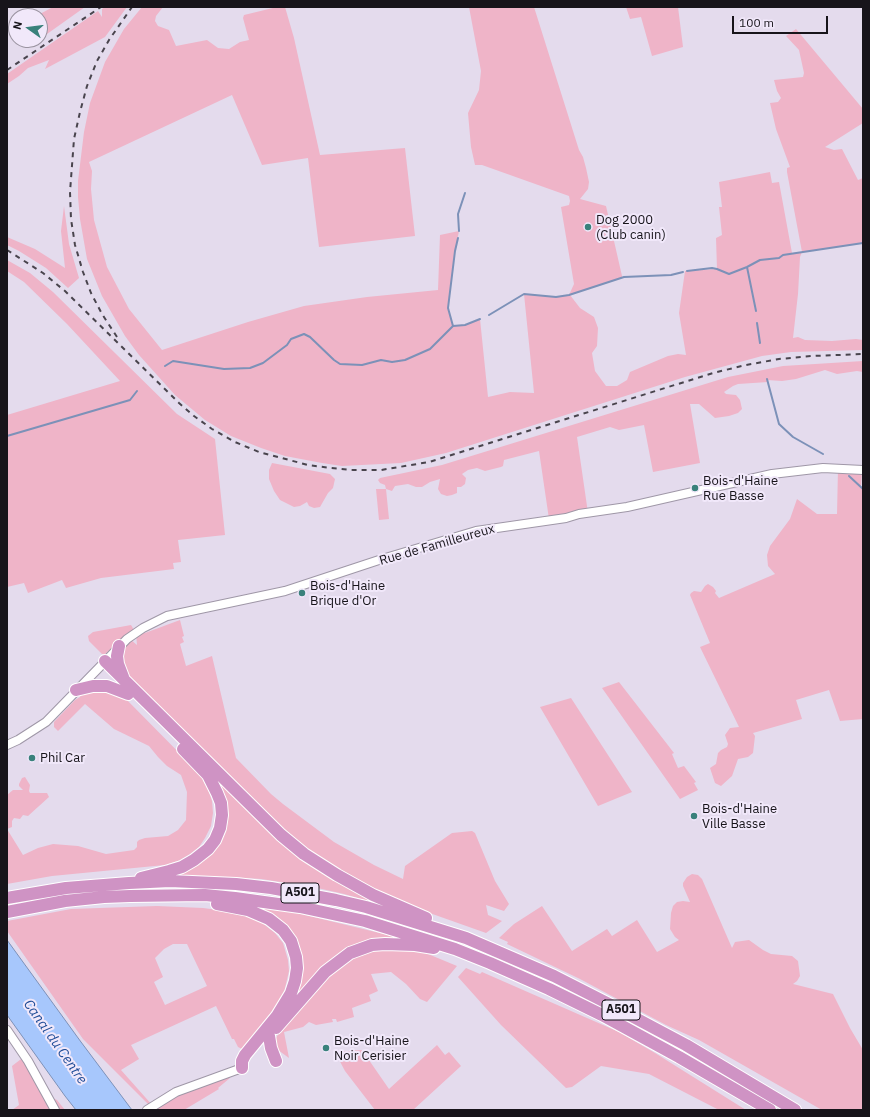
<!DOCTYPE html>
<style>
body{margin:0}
#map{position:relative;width:870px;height:1117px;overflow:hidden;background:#e4dbed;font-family:"IBM Plex Sans",sans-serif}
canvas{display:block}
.frame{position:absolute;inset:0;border:8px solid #17141a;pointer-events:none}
.north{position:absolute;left:8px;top:8px;width:40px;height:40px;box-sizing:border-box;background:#f1e8fa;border:1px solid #9a93a0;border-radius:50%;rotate:284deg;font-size:11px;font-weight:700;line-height:16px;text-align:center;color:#17141a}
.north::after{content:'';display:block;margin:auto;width:14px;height:18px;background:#39817b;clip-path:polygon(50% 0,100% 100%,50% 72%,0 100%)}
.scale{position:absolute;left:732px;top:16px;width:96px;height:18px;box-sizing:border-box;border:2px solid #17141a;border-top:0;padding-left:5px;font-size:12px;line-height:14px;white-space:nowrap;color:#17141a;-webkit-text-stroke:3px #f1e8fa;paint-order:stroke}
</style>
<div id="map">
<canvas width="870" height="1117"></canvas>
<div class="frame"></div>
<div class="north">N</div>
<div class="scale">100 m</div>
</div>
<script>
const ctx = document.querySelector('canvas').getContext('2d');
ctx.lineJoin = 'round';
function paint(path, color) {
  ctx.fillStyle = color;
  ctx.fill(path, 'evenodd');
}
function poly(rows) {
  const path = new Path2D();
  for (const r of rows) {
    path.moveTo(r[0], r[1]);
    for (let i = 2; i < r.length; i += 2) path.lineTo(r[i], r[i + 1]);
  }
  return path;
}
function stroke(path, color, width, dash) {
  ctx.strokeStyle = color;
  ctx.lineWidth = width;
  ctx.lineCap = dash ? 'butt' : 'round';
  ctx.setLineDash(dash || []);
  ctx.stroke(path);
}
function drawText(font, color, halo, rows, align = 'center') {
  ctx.font = font + ' "IBM Plex Sans",sans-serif';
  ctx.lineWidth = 4;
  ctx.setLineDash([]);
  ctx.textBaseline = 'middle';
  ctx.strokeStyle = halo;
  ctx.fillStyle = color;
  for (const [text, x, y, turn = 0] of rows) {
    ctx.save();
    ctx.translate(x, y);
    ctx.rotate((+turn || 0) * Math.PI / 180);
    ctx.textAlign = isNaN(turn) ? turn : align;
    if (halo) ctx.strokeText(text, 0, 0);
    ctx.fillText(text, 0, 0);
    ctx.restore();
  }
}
const green = poly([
 [53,7,85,7,40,39,40,28,44,25,38,15],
 [105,7,127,7,105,37,45,69,49,60,28,68,19,76,7,84,7,74,98,11,102,17,102,9],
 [142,7,163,7,156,16,155,21,158,26,169,30,176,46,207,40,218,48,229,49,240,42,249,40,243,18,244,15,277,7,285,7,294,38,320,155,405,148,415,236,319,247,308,158,262,165,232,95,89,162,92,171,91,189,94,220,107,267,129,309,162,350,248,322,304,306,367,297,438,290,440,235,459,231,455,251,448,308,453,326,465,325,480,319,488,397,510,392,534,393,524,294,556,297,569,295,574,284,561,207,569,205,570,201,569,196,482,165,475,165,471,147,468,113,479,90,481,71,469,7,534,7,579,150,583,157,586,168,589,182,588,189,580,199,606,206,622,276,622,278,570,295,580,308,594,317,598,328,597,346,592,353,595,371,606,386,617,386,627,380,630,372,668,356,678,354,686,355,679,313,685,271,717,269,716,238,722,235,719,207,722,207,719,182,770,172,772,183,779,182,792,253,802,252,787,172,787,168,790,167,776,129,770,103,778,102,781,98,777,91,774,80,803,77,804,73,799,50,786,36,796,29,863,109,863,123,825,147,834,150,842,149,858,180,863,178,863,243,802,252,800,257,798,294,793,338,798,337,805,340,832,341,856,339,863,340,863,350,791,352,762,356,685,377,446,453,401,463,342,466,322,463,285,456,261,448,231,436,205,420,175,395,139,355,125,336,102,296,87,259,80,219,78,197,78,181,84,132,90,103,105,62,124,29],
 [626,7,678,7,683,47,652,56,641,17,630,19],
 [64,206,69,244,79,278,68,288,46,268,19,251,7,245,7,237,35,249,65,268,61,231],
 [7,260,30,273,53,292,177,414,215,439,225,535,178,540,181,562,173,563,174,569,101,578,66,588,62,580,28,593,24,583,7,587,7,415,120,381,67,324,24,282,7,271],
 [863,361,863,372,857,371,837,374,825,370,796,379,782,381,767,380,768,382,738,384,733,386,724,392,726,394,736,395,740,400,742,409,738,413,729,416,715,418,699,404,690,404,700,463,653,472,644,425,619,430,610,427,577,437,588,513,549,519,539,451,504,460,503,466,501,467,485,471,477,468,468,470,462,474,466,478,465,484,461,487,457,487,457,493,452,495,447,496,441,494,438,489,440,479,430,482,422,487,416,487,408,484,395,486,392,491,386,489,389,519,379,520,376,489,386,489,385,485,380,483,378,480,380,478,442,465,728,377,783,366],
 [272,463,330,474,335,479,333,488,328,493,320,507,314,508,309,506,307,502,300,506,294,507,280,500,274,491,269,479,269,470],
 [838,469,862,470,861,486,863,489,863,719,840,721,829,690,796,700,802,719,753,733,755,736,753,753,748,757,738,759,732,776,721,786,715,783,710,768,716,764,718,753,721,750,727,747,728,744,725,735,730,728,739,727,700,647,710,643,690,595,691,593,694,591,701,592,705,586,708,584,713,587,716,591,715,593,719,598,775,574,768,566,767,555,770,546,790,519,797,499,817,514,837,514],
 [180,620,184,636,182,637,184,642,180,644,186,666,212,656,236,758,271,794,283,804,334,842,374,865,403,879,405,866,452,833,472,831,475,833,495,881,509,904,504,911,486,905,488,915,502,921,486,933,424,911,376,890,339,870,306,848,283,829,131,680,124,669,121,653,125,646,131,640,137,645,136,633,143,628,145,633],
 [131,625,134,630,105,654,102,654,89,641,88,636,93,632],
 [619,682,674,753,672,754,678,768,684,766,696,782,694,783,698,790,680,799,602,688],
 [96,689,124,697,200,774,209,792,212,801,213,813,211,826,205,838,199,847,190,854,178,861,165,865,52,876,7,884,7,795,13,790,23,790,19,786,19,784,22,778,25,777,30,785,29,791,30,793,47,793,49,797,28,816,23,815,20,819,14,818,12,821,12,827,7,829,23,855,38,848,53,844,78,846,106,854,134,850,137,847,137,842,139,840,145,838,168,836,178,830,186,820,187,792,181,775,167,766,158,757,149,746,114,729,85,704,58,731,54,727,54,722,75,700,80,697,81,694],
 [571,698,632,792,598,806,540,707],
 [198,759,279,836,379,904,344,894,313,887,261,879,228,877,159,876,196,863,225,814],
 [692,874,698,875,702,879,732,948,735,942,749,940,763,950,771,954,792,956,798,961,800,976,797,981,793,984,833,994,850,1028,863,1050,863,1110,822,1110,699,1040,666,1025,580,979,507,944,508,942,499,938,514,924,542,906,572,951,607,929,612,936,637,920,657,952,679,940,675,937,670,929,671,913,673,906,677,902,683,901,690,902,683,886,683,883,687,877],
 [237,902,297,913,388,935,420,941,358,946,280,1018,289,999,297,945],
 [157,906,203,908,241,913,251,916,261,922,275,933,283,943,288,960,289,971,286,984,283,996,278,1004,242,1049,238,1047,234,1039,232,1039,216,1006,131,1045,139,1059,121,1070,153,1106,212,1081,230,1077,230,1078,218,1088,219,1089,184,1110,150,1110,151,1107,83,1039,7,931,7,921,71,909],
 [173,944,187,944,207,986,165,1005,154,982,163,977,155,958,164,949],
 [372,948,416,949,457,966,427,1002,420,999,406,984,391,972,371,974,378,991,369,995,371,1001,352,1008,354,1017,337,1022,336,1019,332,1019,333,1022,316,1025,309,1022,303,1027,284,1032,289,1058,278,1050,275,1044,276,1038,280,1031,342,962],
 [466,968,480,974,482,972,619,1032,655,1053,746,1110,719,1110,649,1074,601,1066,572,1087,566,1088,501,1025,458,977],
 [437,1045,445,1055,449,1052,461,1066,413,1110,375,1110,345,1071,335,1052,362,1050,389,1089],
 [25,1056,48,1096,57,1100,65,1110,12,1110,19,1105,12,1066]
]);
const water = poly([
 [7,940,81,1042,132,1110,76,1110,65,1096,7,1015,7,940]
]);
const stream = poly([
 [459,231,458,214,465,193],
 [747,267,756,311],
 [687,271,712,268,717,269,729,274,747,267,760,260,779,258,783,255,863,243],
 [489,315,524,294,556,297,569,295,624,277,671,275,683,272],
 [757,323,760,343],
 [453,326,448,308,455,251,458,238],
 [165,366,173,361,224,369,250,368,263,363,287,345,291,339,304,334,310,337,334,360,340,364,362,365,381,360,392,362,405,360,430,349,453,326,465,325,480,319],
 [767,379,779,424,793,437,823,454],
 [7,436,130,400,137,391],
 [849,476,863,489]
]);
const minor = poly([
 [7,745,18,740,46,722,127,639,143,628,167,616,285,591,382,559,476,531,566,518,579,514,627,507,772,474,823,468,863,470],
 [7,1030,28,1061,55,1110],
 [147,1110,176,1092,242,1068]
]);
const highway = poly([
 [119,646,117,656,118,664,123,677],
 [105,661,281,835,304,854,337,875,373,895,426,918],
 [76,690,93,686,107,686,128,694],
 [141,878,169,871,182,867,194,860,208,849,215,840,220,828,222,815,221,803,217,793,208,775,183,749],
 [7,898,66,888,129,883,170,881,236,884,271,888,336,900,366,907,466,938,554,976,609,1004,686,1045,795,1110],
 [217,904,248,910,269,919,283,930,291,941,296,957,297,968,295,981,291,993,277,1016,245,1055,242,1061,242,1068],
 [7,912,65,901,104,897,130,896,205,895,235,898,300,907,365,921,455,949,490,963,549,989,602,1015,679,1057,770,1110],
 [276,1028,325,972,350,953,372,945,385,944,415,945,434,948],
 [269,1036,271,1048,276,1061]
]);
const rail = poly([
 [7,70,101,7],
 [7,250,43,273,65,291,179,403,194,416,212,429,235,442,259,452,308,465,331,468,353,470,381,470,429,462,713,373,746,365,779,359,812,356,863,354],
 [117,337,102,314,91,293,83,272,75,245,71,219,70,192,74,139,80,112,87,86,97,61,109,40,132,7]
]);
const markers = [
 [588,227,4,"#39817b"],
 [695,488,4,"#39817b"],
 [302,593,4,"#39817b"],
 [32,758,4,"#39817b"],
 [694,816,4,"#39817b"],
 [326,1048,4,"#39817b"]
];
const shields = [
 [300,893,38],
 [621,1010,38]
];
const shieldNames = [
 ["A501",300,893],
 ["A501",621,1010]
];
const poiNames = [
 ["Dog 2000",596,220],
 ["(Club canin)",596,235],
 ["Bois-d'Haine",703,481],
 ["Rue Basse",703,496],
 ["Bois-d'Haine",310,586],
 ["Brique d'Or",310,601],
 ["Phil Car",40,758],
 ["Bois-d'Haine",702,809],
 ["Ville Basse",702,824],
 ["Bois-d'Haine",334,1041],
 ["Noir Cerisier",334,1056]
];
const streetNames = [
 ["Rue de Familleureux",437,545,-16]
];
const waterNames = [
 ["Canal du Centre",55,1042,55]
];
paint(green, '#efb4c8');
paint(water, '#a7c7fc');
stroke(water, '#7c91b8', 1);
stroke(stream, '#7c91b8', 2);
stroke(minor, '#9f97a7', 10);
stroke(highway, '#fff', 14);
stroke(minor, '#fff', 8);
stroke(highway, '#cf93c4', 12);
stroke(rail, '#49444d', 2, [5, 5]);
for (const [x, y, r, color] of markers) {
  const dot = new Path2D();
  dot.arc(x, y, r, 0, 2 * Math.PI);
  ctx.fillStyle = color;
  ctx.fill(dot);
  stroke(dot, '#f1e8fa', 1.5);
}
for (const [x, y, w] of shields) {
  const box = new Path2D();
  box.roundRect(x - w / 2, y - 10, w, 20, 3);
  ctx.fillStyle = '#f1e8fa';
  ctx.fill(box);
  stroke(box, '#17141a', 1);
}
drawText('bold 12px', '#17141a', null, shieldNames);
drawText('13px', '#17141a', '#f1e8fa', poiNames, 'left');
drawText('13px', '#17141a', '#f1e8fa', streetNames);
drawText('italic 14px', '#1f4c97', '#f1e8fa', waterNames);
</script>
